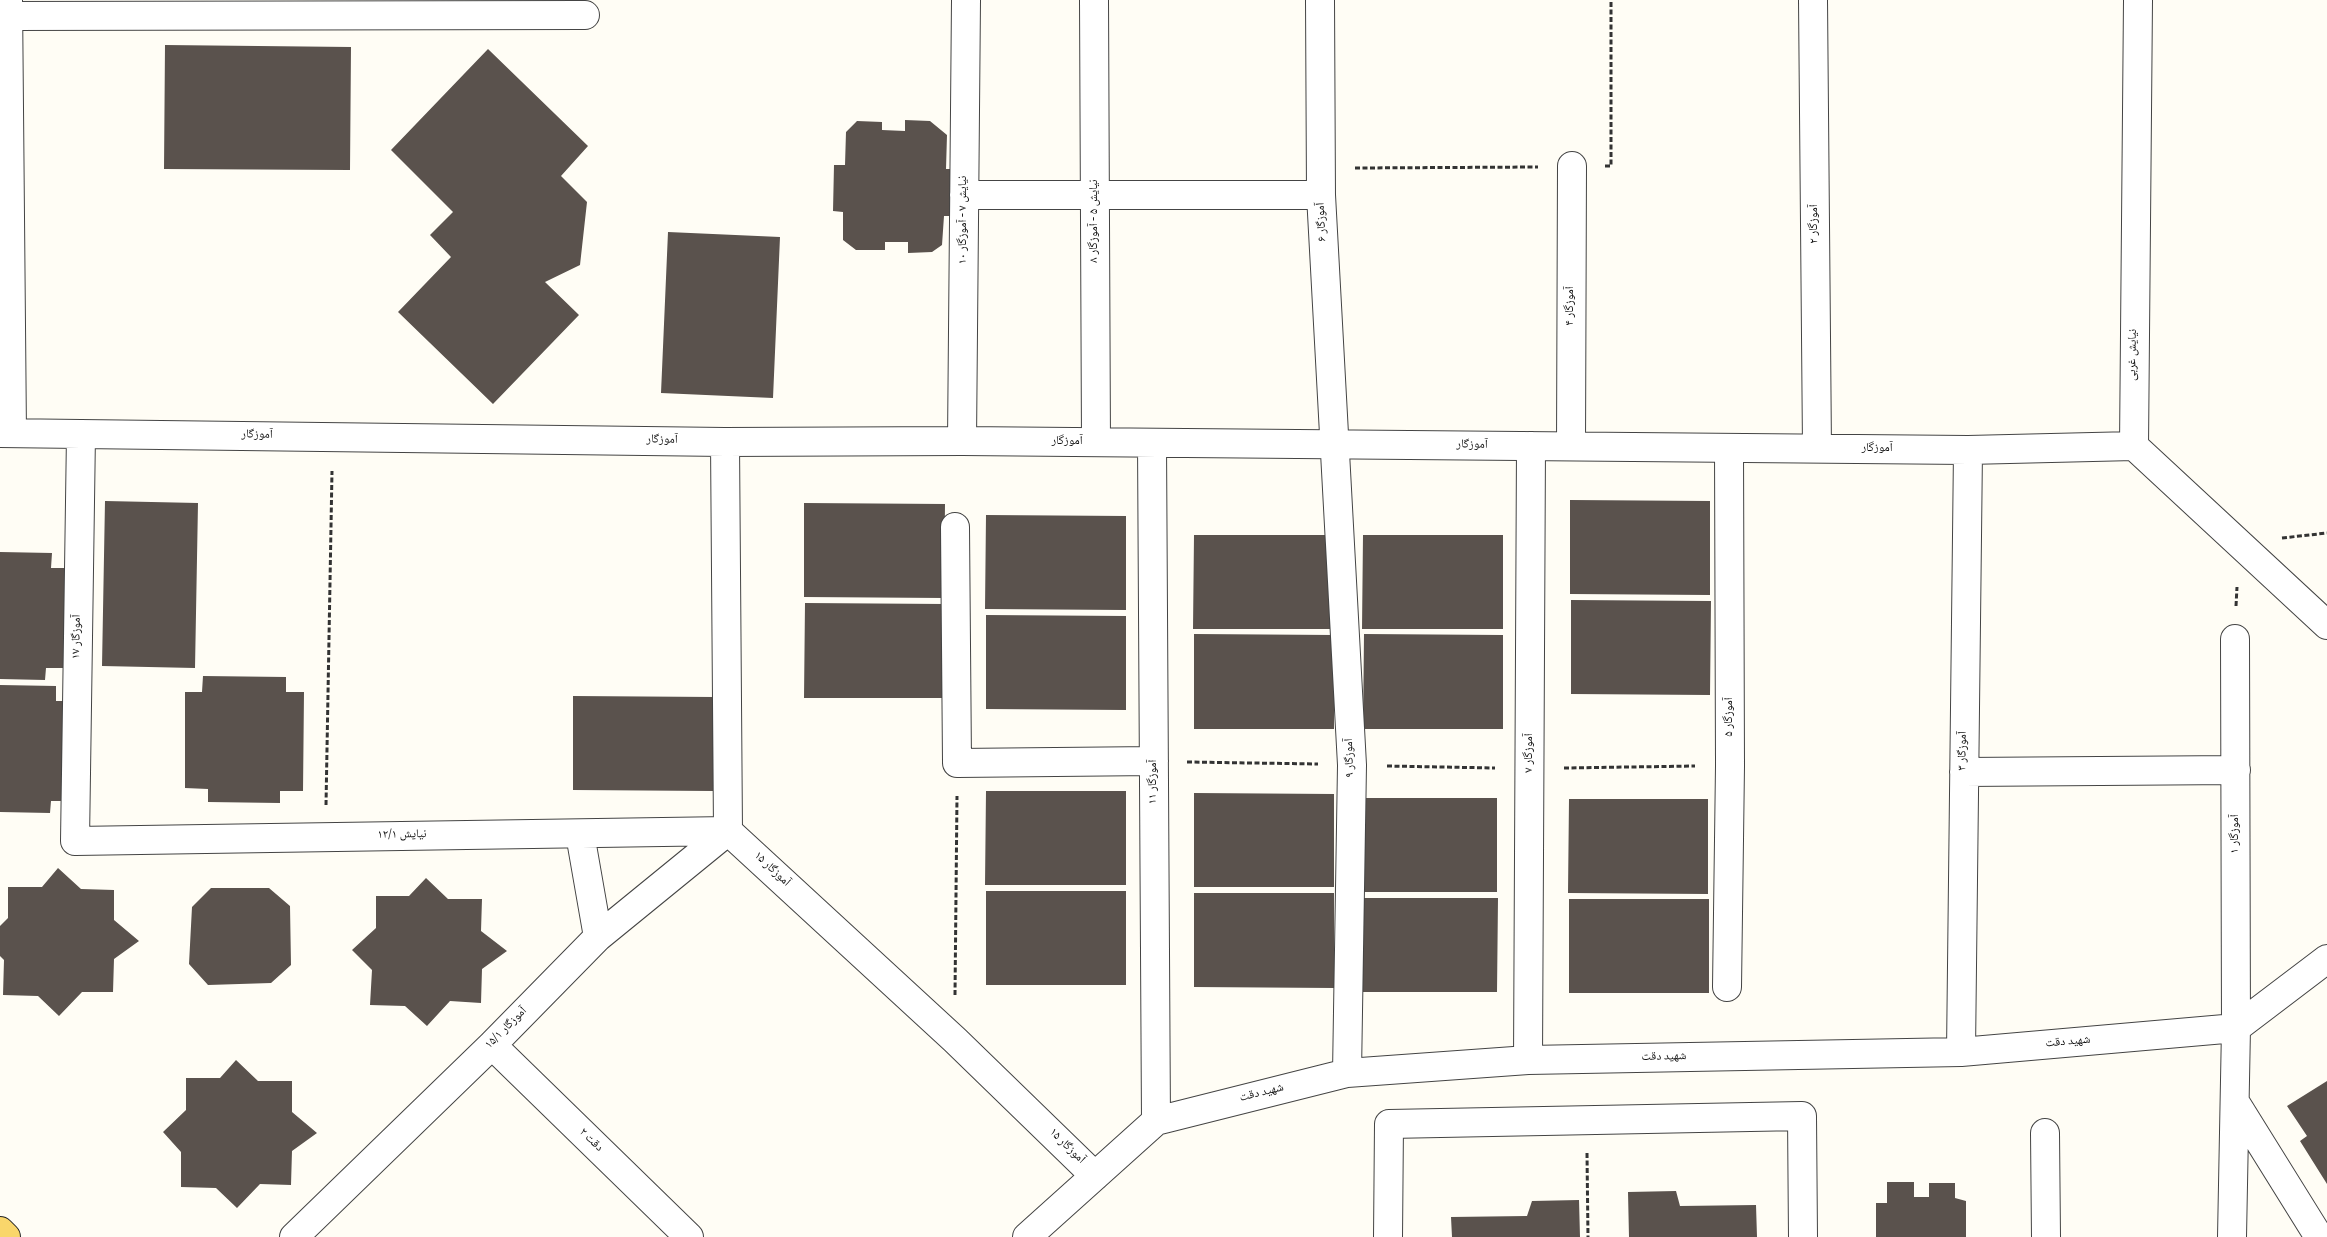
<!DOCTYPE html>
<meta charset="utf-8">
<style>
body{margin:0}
canvas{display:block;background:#fffdf5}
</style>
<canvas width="2327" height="1237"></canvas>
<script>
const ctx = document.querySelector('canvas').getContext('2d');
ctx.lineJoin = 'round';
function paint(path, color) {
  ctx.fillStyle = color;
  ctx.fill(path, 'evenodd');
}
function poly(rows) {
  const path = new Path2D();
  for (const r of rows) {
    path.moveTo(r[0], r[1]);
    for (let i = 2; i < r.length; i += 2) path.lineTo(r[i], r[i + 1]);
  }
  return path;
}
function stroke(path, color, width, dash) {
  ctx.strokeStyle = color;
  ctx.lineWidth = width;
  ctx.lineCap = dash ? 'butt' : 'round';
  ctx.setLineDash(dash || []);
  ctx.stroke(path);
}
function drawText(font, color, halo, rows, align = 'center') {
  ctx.font = font + ' Georgia,"Noto Naskh Arabic",serif';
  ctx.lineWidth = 5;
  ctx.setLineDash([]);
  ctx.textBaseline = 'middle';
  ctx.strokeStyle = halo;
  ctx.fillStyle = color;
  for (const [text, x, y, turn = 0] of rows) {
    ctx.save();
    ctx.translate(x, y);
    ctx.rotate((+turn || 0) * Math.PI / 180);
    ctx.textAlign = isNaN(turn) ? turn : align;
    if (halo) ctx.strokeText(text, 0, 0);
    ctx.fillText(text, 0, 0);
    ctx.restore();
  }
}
const building = poly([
 [165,45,351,47,350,170,164,169],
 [488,49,588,146,561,176,587,202,580,265,545,282,579,315,493,404,398,312,451,257,430,235,453,212,391,150],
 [905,120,930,121,947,135,946,169,953,169,951,216,944,216,942,245,932,252,908,253,908,242,885,242,885,250,856,250,843,240,843,212,833,211,834,165,845,165,846,132,857,121,882,122,882,130,905,131],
 [668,232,780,237,773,398,661,393],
 [1570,500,1710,501,1710,595,1570,594],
 [105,501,198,503,195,668,102,666],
 [804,503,945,504,944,598,804,597],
 [986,515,1126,516,1126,610,985,609],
 [1194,535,1334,535,1333,629,1193,629],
 [1363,535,1503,535,1503,629,1362,629],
 [0,552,52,553,51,568,69,568,68,668,46,668,45,680,0,679],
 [1571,600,1711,601,1710,695,1571,694],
 [805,603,945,604,945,698,804,698],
 [986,615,1126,616,1126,710,986,709],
 [1194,634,1334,635,1334,729,1194,729],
 [1364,634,1503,635,1503,729,1363,729],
 [203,676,286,677,286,692,304,692,303,791,280,791,280,803,208,802,208,789,185,788,185,692,202,692],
 [0,685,56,686,56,701,74,701,73,801,51,801,50,813,0,812],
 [573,696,714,697,713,791,573,790],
 [986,791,1126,791,1126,885,985,885],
 [1194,793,1334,794,1334,887,1194,887],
 [1357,798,1497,798,1497,892,1357,892],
 [1569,799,1708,799,1708,894,1568,893],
 [58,868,81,889,114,890,114,920,139,941,114,959,113,992,82,992,59,1016,38,996,3,995,4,960,0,956,0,926,8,918,8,887,42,887],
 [426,878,448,899,482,899,481,931,507,951,482,969,481,1003,450,1001,427,1026,405,1006,370,1005,372,970,352,950,376,928,376,896,409,896],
 [211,888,269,888,290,906,291,965,271,983,208,985,189,964,192,907],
 [986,891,1126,891,1126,985,986,985],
 [1194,893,1334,893,1334,988,1194,987],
 [1357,898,1498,898,1497,992,1357,992],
 [1569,899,1709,899,1709,993,1569,993],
 [236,1060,258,1081,292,1081,292,1112,317,1133,292,1151,291,1185,260,1184,237,1208,216,1188,181,1187,181,1152,163,1132,186,1110,186,1078,220,1078],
 [2327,1081,2327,1184,2300,1141,2307,1136,2287,1106],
 [1887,1182,1914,1182,1914,1197,1929,1197,1929,1183,1955,1183,1955,1198,1966,1201,1966,1237,1876,1237,1876,1203,1887,1203],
 [1676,1191,1680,1206,1756,1205,1757,1237,1629,1237,1628,1192],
 [1579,1200,1580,1237,1452,1237,1451,1217,1527,1216,1532,1201]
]);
const path = poly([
 [1605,166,1611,166,1611,0],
 [1355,168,1538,167],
 [2282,538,2327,533],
 [2236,606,2237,587],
 [1187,762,1318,764],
 [1387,766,1495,768],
 [1564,768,1695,766],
 [326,805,332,471],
 [955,995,957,796],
 [1587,1153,1588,1237]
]);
const minor = poly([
 [8,0,12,433],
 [1094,0,1096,442],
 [1320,0,1321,195,1352,765,1347,1073],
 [1813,0,1817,448],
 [2138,0,2134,446,2327,625],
 [8,16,585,15],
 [964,195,1321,195],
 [0,433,725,442,962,441,1968,450,2134,446],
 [81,434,75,841,728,831],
 [962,441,966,0],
 [725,442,728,831,955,1040,1095,1176],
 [1152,443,1156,1121],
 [1571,446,1572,166],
 [955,527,957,763,1154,761],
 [1964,772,2236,770],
 [580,834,598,937],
 [1727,987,1730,766,1729,448],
 [492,1045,689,1237],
 [1961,1052,1968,450],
 [1528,1060,1531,446],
 [2235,1102,2319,1237],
 [2045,1133,2046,1237],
 [294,1237,492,1045,598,937,728,831],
 [1027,1237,1156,1121,1347,1073,1528,1060,1961,1052,2236,1028,2327,959],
 [1388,1237,1389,1124,1802,1116,1803,1237],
 [2232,1237,2236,1028,2235,639]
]);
const major = poly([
 [0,1231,6,1237]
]);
const streetNames = [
 ["نیایش ۷ - آموزگار ۱۰",964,220,-90],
 ["نیایش ۵ - آموزگار ۸",1095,221,-90],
 ["آموزگار ۶",1323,222,-93],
 ["آموزگار ۲",1815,224,-90],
 ["آموزگار ۴",1571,306,-90],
 ["نیایش غربی",2134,355,-89],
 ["آموزگار",257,436,1],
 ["آموزگار",662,441,1],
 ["آموزگار",1067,442],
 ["آموزگار",1472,446,1],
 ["آموزگار",1877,449],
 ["آموزگار ۱۷",78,637,-89],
 ["آموزگار ۵",1730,717,-90],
 ["آموزگار ۳",1964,751,-89],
 ["آموزگار ۷",1530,753,-90],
 ["آموزگار ۹",1351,758,-92],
 ["آموزگار ۱۱",1154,782,-90],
 ["آموزگار ۱",2236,834,-90],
 ["نیایش ۱۲/۱",402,836,-1],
 ["آموزگار ۱۵",771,870,43],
 ["آموزگار ۱۵/۱",507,1029,-45],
 ["شهید دقت",2068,1043,-5],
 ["شهید دقت",1664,1058,-1],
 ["شهید دقت",1262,1094,-14],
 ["دقت ۲",590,1141,44],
 ["آموزگار ۱۵",1066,1147,44]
];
paint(building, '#5a524d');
stroke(minor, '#444', 30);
stroke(major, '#222', 30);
stroke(path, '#333', 3, [5, 2.5]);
stroke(minor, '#fff', 28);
stroke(major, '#f9d66b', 28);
drawText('12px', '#111', '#fff', streetNames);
</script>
